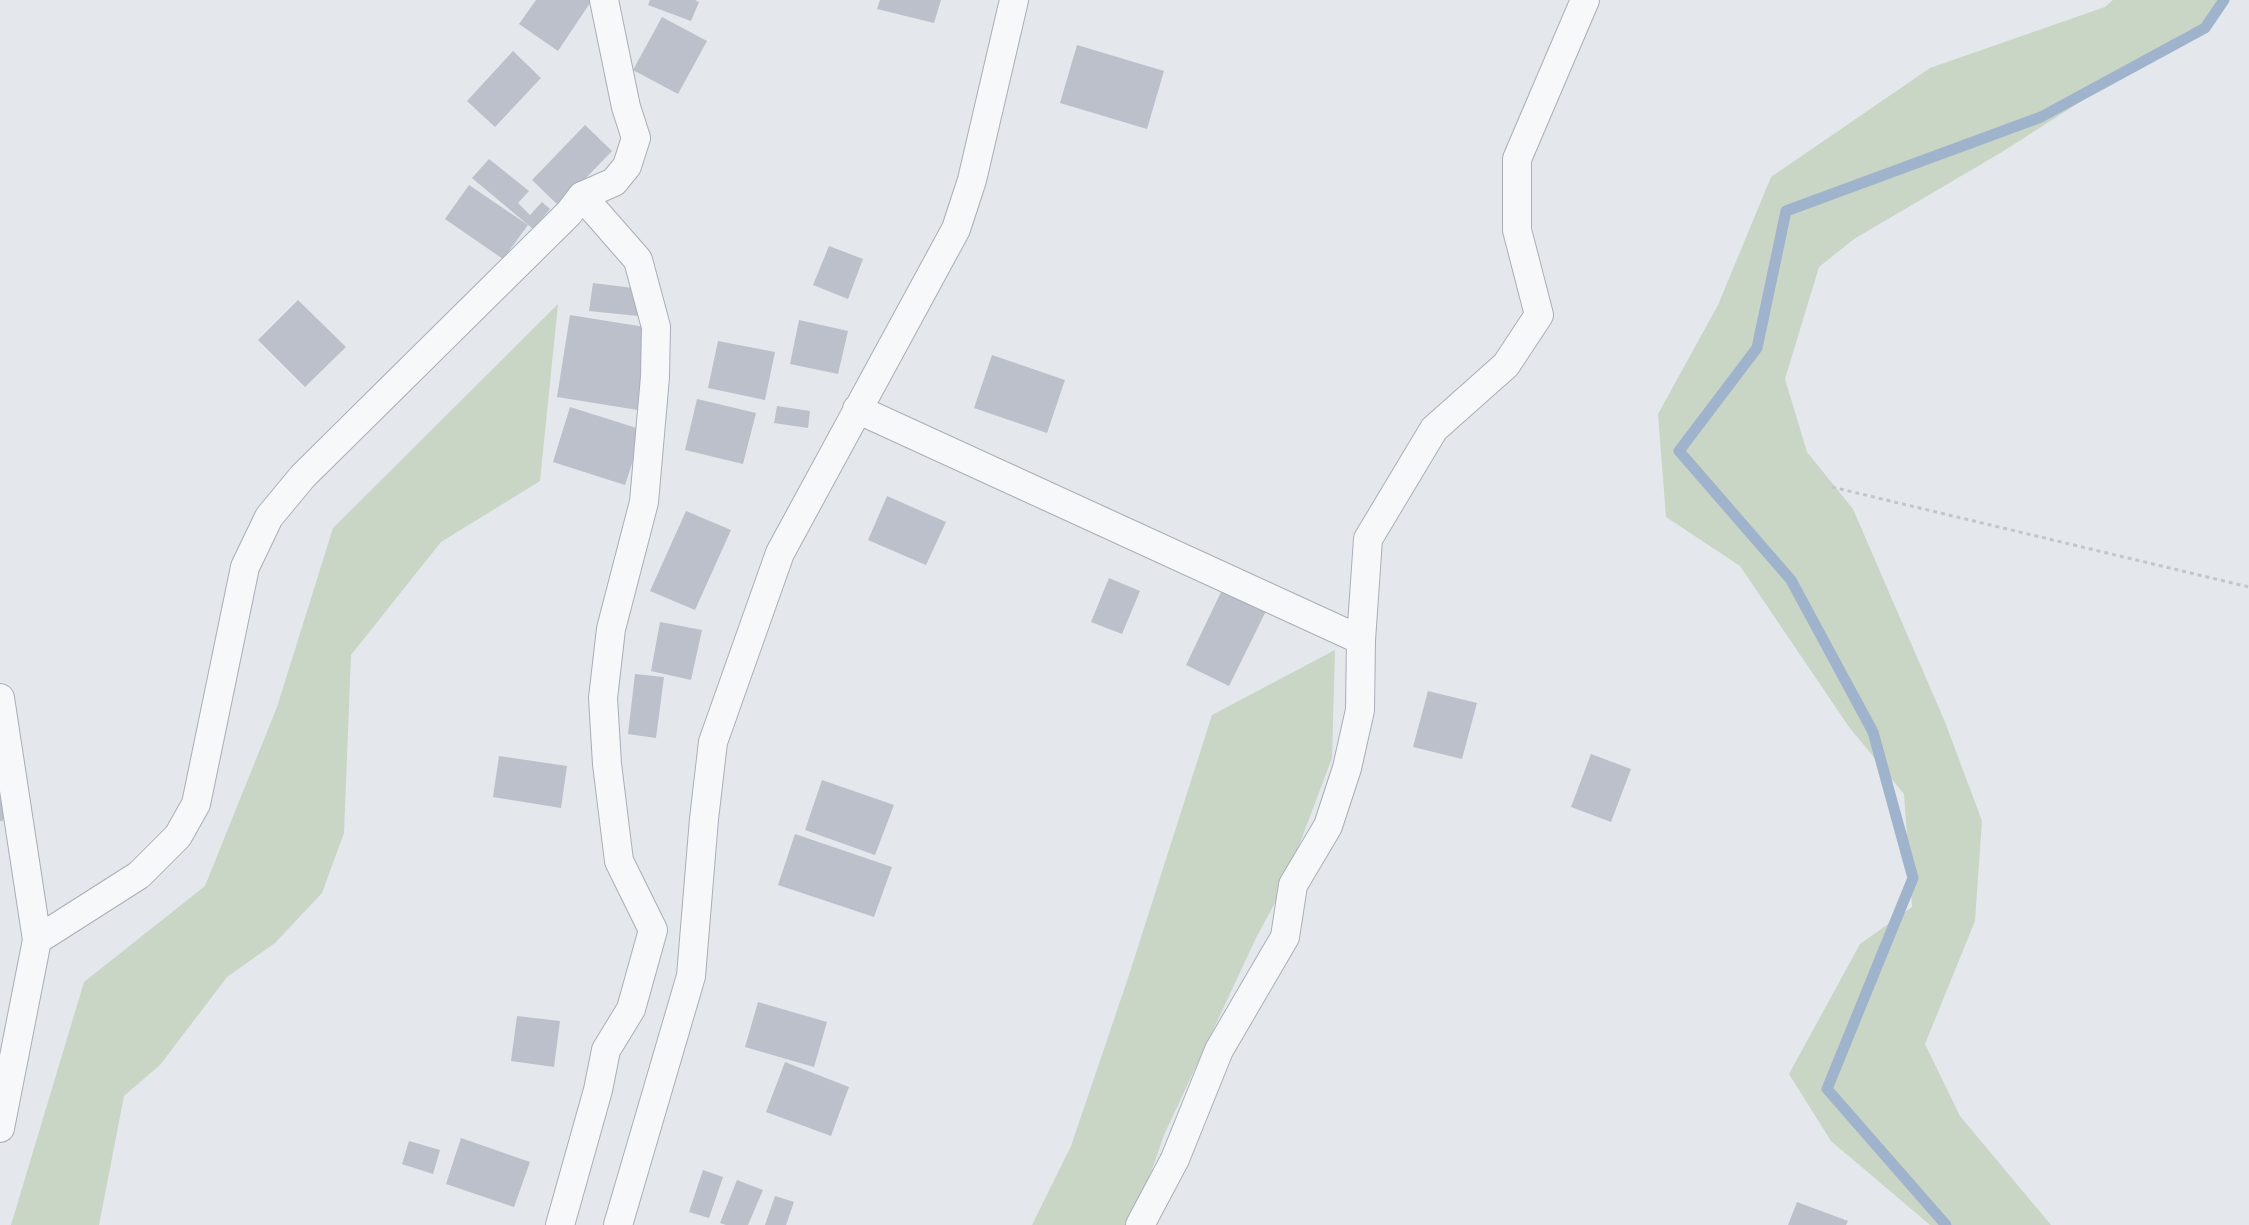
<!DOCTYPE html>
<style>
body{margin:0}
canvas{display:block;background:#e4e7ec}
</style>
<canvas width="2249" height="1225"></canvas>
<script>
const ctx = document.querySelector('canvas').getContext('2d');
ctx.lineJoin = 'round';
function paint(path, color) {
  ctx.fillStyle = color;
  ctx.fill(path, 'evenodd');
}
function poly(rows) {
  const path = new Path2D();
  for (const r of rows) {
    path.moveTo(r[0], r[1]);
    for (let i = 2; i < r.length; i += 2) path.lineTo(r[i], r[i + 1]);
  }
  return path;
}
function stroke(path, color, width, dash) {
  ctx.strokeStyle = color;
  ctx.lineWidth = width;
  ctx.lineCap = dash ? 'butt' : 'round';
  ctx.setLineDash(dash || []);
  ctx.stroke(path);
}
const green = poly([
 [2113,0,2229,0,2213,17,2002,152,1854,239,1819,267,1785,379,1807,452,1853,509,1945,722,1982,821,1975,921,1925,1044,1960,1116,2051,1225,1930,1225,1831,1141,1789,1074,1860,944,1912,907,1904,794,1849,727,1740,566,1666,517,1658,414,1718,305,1771,177,1930,68,2105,7],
 [558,304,540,481,441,542,351,655,344,833,322,893,275,943,227,977,160,1065,124,1096,99,1225,11,1225,84,982,205,886,277,707,333,528],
 [1335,650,1332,758,1283,888,1256,938,1164,1135,1150,1175,1125,1225,1032,1225,1071,1146,1128,978,1212,715]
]);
const stream = poly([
 [1946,1225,1827,1089,1913,878,1873,732,1791,580,1679,451,1757,348,1786,211,2041,117,2205,28,2224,0]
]);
const building = poly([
 [536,0,592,0,558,51,519,24],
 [650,0,695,0,699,2,691,21,648,5],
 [880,0,941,0,934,23,877,9],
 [662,17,707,41,678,94,633,70],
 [1077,45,1164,71,1147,129,1060,103],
 [513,51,541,78,495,127,467,101],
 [585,125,612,151,559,206,532,180],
 [489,159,529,191,518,203,530,215,542,202,550,209,533,229,472,178],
 [469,185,528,225,503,259,445,219],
 [829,246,863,259,848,299,813,285],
 [593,283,641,289,638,316,589,311],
 [298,300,346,347,305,387,258,340],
 [570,315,651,328,638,410,557,397],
 [799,320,848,331,838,374,790,364],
 [718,341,775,352,765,400,708,388],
 [992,355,1065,380,1047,433,974,408],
 [697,399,756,413,743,464,685,450],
 [777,406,810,411,808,428,774,423],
 [570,407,643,430,625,485,553,462],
 [887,496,946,522,926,565,868,540],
 [686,511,731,530,695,610,650,591],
 [1109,578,1140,591,1122,634,1091,622],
 [1222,590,1266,611,1229,686,1186,665],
 [660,622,702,630,691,680,651,671],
 [635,674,664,677,656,738,628,734],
 [1428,691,1477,703,1462,759,1413,747],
 [1591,754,1631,769,1611,822,1571,807],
 [499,756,567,766,561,808,493,797],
 [0,768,6,769,3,821,0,821],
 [822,780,894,805,875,855,805,830],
 [795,834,892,867,874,917,778,885],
 [758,1002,827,1022,814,1067,745,1047],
 [517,1016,560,1021,554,1067,511,1061],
 [785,1062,849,1087,831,1136,766,1112],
 [461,1138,530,1162,514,1207,446,1184],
 [409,1141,440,1150,433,1174,402,1164],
 [703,1170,723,1177,709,1218,689,1212],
 [737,1180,763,1190,748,1225,726,1225,720,1223],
 [775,1196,794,1202,786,1225,765,1225],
 [1797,1202,1848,1221,1846,1225,1788,1225]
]);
const path = poly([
 [1832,487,2249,587]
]);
const minor = poly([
 [857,409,1361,640],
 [0,698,37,940,0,1128],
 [37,940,139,875,178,836,196,804,245,567,269,517,303,476,569,213,582,196,614,182,627,166,636,138,626,107,604,0],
 [560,1225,598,1090,606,1050,631,1009,653,930,619,861,607,764,603,698,611,629,644,502,655,377,656,327,638,260,582,196],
 [618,1225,691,976,704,819,713,742,780,553,956,229,972,180,1014,0],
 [1140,1225,1175,1159,1219,1050,1285,937,1293,885,1328,826,1347,768,1360,710,1361,640,1368,539,1434,429,1506,365,1539,315,1517,230,1517,159,1585,0]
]);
paint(green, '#c9d6c5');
stroke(stream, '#9fb4cc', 11);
paint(building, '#bbc0ca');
stroke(minor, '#a9aeb7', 30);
stroke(path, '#c2c5cb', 3, [4, 4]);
stroke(minor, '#f7f8fa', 28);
</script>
